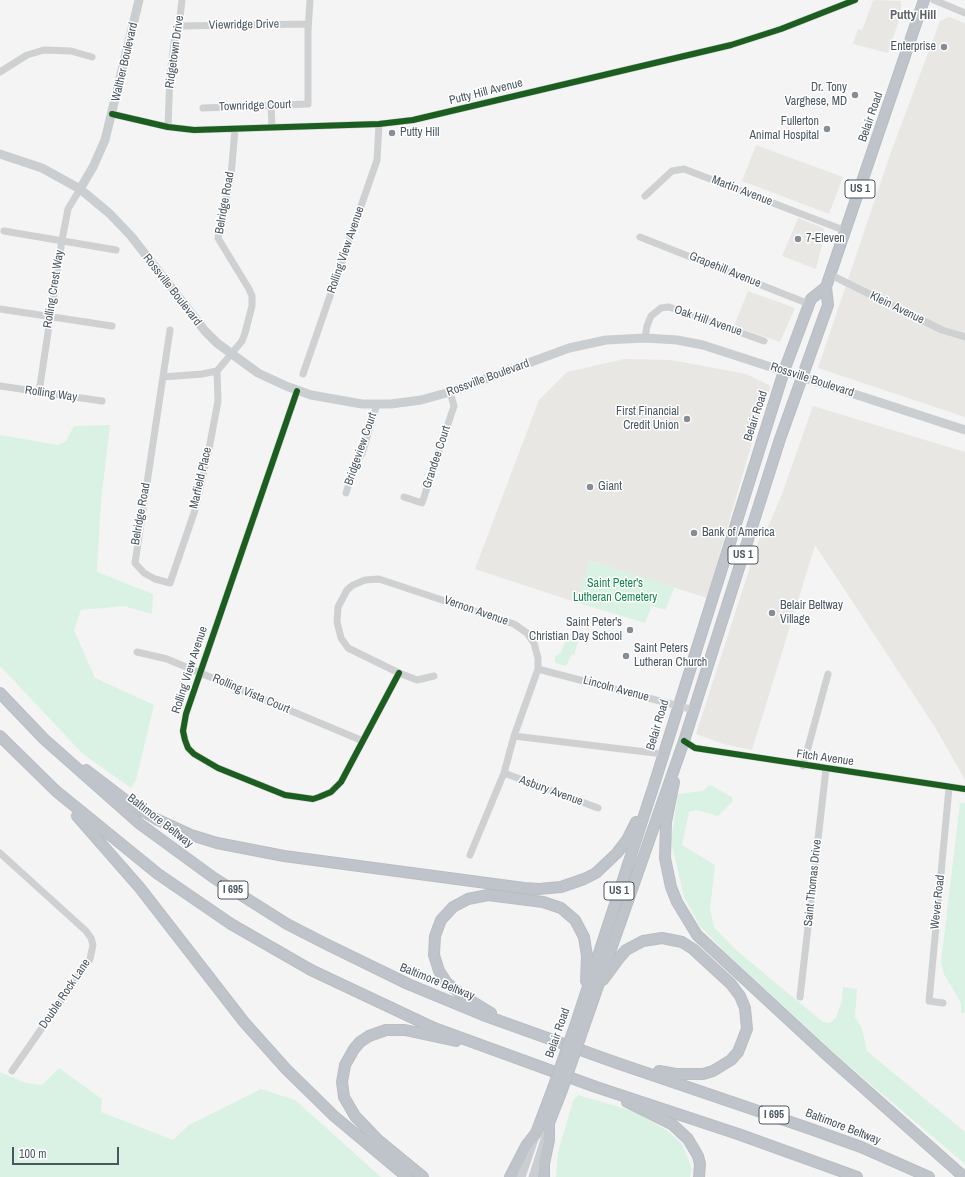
<!DOCTYPE html>
<style>
body{margin:0}
#map{position:relative;width:965px;height:1177px;overflow:hidden;background:#f4f4f4;font-family:"Archivo Narrow",sans-serif}
canvas{display:block}
.scale{position:absolute;left:12px;top:1147px;width:107px;height:18px;box-sizing:border-box;border:2px solid #4a5661;border-top:0;padding-left:5px;font-size:12px;line-height:14px;white-space:nowrap;color:#4a5661;-webkit-text-stroke:3px #fff;paint-order:stroke}
</style>
<div id="map">
<canvas width="965" height="1177"></canvas>
<div class="scale">100 m</div>
</div>
<script>
const ctx = document.querySelector('canvas').getContext('2d');
ctx.lineJoin = 'round';
function paint(path, color) {
  ctx.fillStyle = color;
  ctx.fill(path, 'evenodd');
}
function poly(rows) {
  const path = new Path2D();
  for (const r of rows) {
    path.moveTo(r[0], r[1]);
    for (let i = 2; i < r.length; i += 2) path.lineTo(r[i], r[i + 1]);
  }
  return path;
}
function stroke(path, color, width, dash) {
  ctx.strokeStyle = color;
  ctx.lineWidth = width;
  ctx.lineCap = dash ? 'butt' : 'round';
  ctx.setLineDash(dash || []);
  ctx.stroke(path);
}
function drawText(font, color, halo, rows, align = 'center') {
  ctx.font = font + ' "Archivo Narrow",sans-serif';
  ctx.lineWidth = 3;
  ctx.setLineDash([]);
  ctx.textBaseline = 'middle';
  ctx.strokeStyle = halo;
  ctx.fillStyle = color;
  for (const [text, x, y, turn = 0] of rows) {
    ctx.save();
    ctx.translate(x, y);
    ctx.rotate((+turn || 0) * Math.PI / 180);
    ctx.textAlign = isNaN(turn) ? turn : align;
    if (halo) ctx.strokeText(text, 0, 0);
    ctx.fillText(text, 0, 0);
    ctx.restore();
  }
}
const commercial = poly([
 [876,0,901,1,901,14,888,53,853,44,858,29,862,30,873,1],
 [949,17,965,23,965,417,818,368,891,152,940,21],
 [756,145,843,177,829,214,742,181],
 [798,218,823,228,825,233,816,269,782,256],
 [748,291,795,308,780,342,734,326],
 [624,359,671,360,746,374,769,385,770,389,759,418,707,598,591,561,575,602,475,569,539,400,567,372],
 [813,406,965,452,965,780,935,727,815,545,752,750,723,744,696,734,762,530,768,527,782,494]
]);
const green = poly([
 [110,425,101,501,97,572,153,594,152,614,124,606,81,610,74,630,95,678,154,705,136,780,131,788,83,754,0,666,0,435,58,445,66,441,74,426],
 [590,561,675,587,665,610,652,606,645,623,575,602],
 [566,639,578,642,574,655,572,654,566,666,555,663,555,656,561,652],
 [710,785,732,797,733,801,718,816,696,810,689,812,682,845,715,865,710,909,714,927,735,949,823,1022,830,1023,836,1017,842,1001,843,987,857,989,855,1017,862,1028,867,1051,965,1132,965,1164,842,1060,730,957,700,926,684,897,671,841,678,794,702,791],
 [960,803,965,803,965,1013,961,1013,961,1003,944,974,941,962],
 [59,1068,102,1099,101,1112,173,1140,189,1125,261,1089,295,1100,381,1177,0,1177,0,1072,26,1083,42,1085],
 [578,1095,633,1111,668,1131,682,1144,692,1169,690,1177,556,1177,558,1152,573,1101]
]);
const minor = poly([
 [934,0,965,13],
 [179,26,308,24],
 [0,72,27,55,44,50,71,51,92,57],
 [271,106,272,127],
 [203,108,308,104,308,31,310,0],
 [112,114,168,127,194,130,379,124,413,120,731,45,781,29,855,0],
 [168,127,170,75,175,36,179,26,182,0],
 [645,196,672,171,684,169,846,231],
 [4,231,116,250],
 [640,237,809,304],
 [831,275,942,330,965,337],
 [0,309,112,326],
 [170,330,135,563,144,573,155,579,170,583,195,510,209,449,218,401,217,371],
 [645,338,647,326,651,316,661,308,669,307,764,341],
 [303,374,377,160,379,124],
 [163,377,202,374,217,371,242,341,245,333,252,306,252,296,249,289,218,238,231,176,235,129],
 [0,386,102,401],
 [297,391,186,714,183,731,185,740,188,748,194,754,218,768,285,795,313,799,319,797,331,792,341,782,399,673],
 [39,392,62,240,68,209,80,189],
 [346,493,356,462,362,454,377,404],
 [404,497,422,503,454,406,450,392],
 [137,652,167,659,363,741],
 [538,669,694,710],
 [434,676,417,680,399,673,348,648,341,638,337,622,338,607,347,590,353,585,365,580,379,579,514,624,527,633,534,643,538,658,538,669,514,736,504,773,470,855],
 [514,736,663,754],
 [684,741,695,748,965,789],
 [803,766,828,674],
 [504,773,598,808],
 [0,853,86,931,91,938,93,945,90,959,12,1071],
 [800,997,826,769],
 [943,1003,929,1001,949,788]
]);
const major = poly([
 [0,154,42,168,80,189,109,213,131,236,205,331,217,343,258,373,286,386,311,395,362,404,391,404,421,400,450,392,569,348,606,340,645,338,677,340,703,345,965,430],
 [80,189,93,167,105,140,139,0],
 [521,1177,535,1136],
 [533,1177,547,1133]
]);
const highway = poly([
 [0,693,44,739,140,824,214,878,287,924,324,943,408,984,483,1015,617,1063,808,1128,861,1147,929,1177],
 [0,736,56,791,158,874,231,924,311,970,434,1028,596,1087,738,1134,857,1177],
 [86,770,124,799,156,819,191,835,217,843,284,856,524,888,539,889,561,887,584,879,596,873,617,853,627,840,636,822],
 [674,782,666,822,665,858,671,887,677,902,697,935,829,1057,964,1177],
 [77,816,140,888,244,1022,286,1069,334,1116,407,1177],
 [603,980,620,957,626,950,643,941,662,938,682,942,693,949,731,984,740,996,745,1008,747,1029,738,1052,731,1060,713,1071,703,1074,676,1074,659,1071],
 [491,1013,465,997,447,983,439,971,434,955,435,936,441,920,453,907,468,899,488,895,543,902,561,908,575,920,584,937,587,956,586,981],
 [575,1026,653,788,784,371,811,299,826,287],
 [583,1029,684,741,780,439,828,305,826,287,924,0],
 [627,1102,673,1125,688,1139,698,1156,700,1164,699,1177],
 [423,1177,378,1140,355,1116,344,1097,342,1082,345,1065,354,1049,360,1042,369,1036,386,1030,405,1030,456,1041],
 [510,1177,526,1146,536,1133,553,1088],
 [544,1177,544,1164,549,1140,549,1123,562,1090]
]);
const highwayBridge = poly([
 [553,1088,575,1026],
 [562,1090,583,1029]
]);
const cycleway = poly([
 [112,114,168,127,194,130,379,124,413,120,731,45,781,29,855,0],
 [297,391,186,714,183,731,185,740,188,748,194,754,218,768,285,795,313,799,319,797,331,792,341,782,399,673],
 [684,741,695,748,965,789]
]);
const markers = [
 [944,47,4,"#868d94"],
 [855,95,4,"#868d94"],
 [827,129,4,"#868d94"],
 [392,133,4,"#868d94"],
 [798,239,4,"#868d94"],
 [687,419,4,"#868d94"],
 [590,487,4,"#868d94"],
 [694,533,4,"#868d94"],
 [772,613,4,"#868d94"],
 [630,630,4,"#868d94"],
 [626,656,4,"#868d94"]
];
const shields = [
 [860,189,30],
 [743,555,30],
 [233,890,30],
 [619,891,30],
 [774,1115,30]
];
const shieldNames = [
 ["US 1",860,189],
 ["US 1",743,555],
 ["I 695",233,890],
 ["US 1",619,891],
 ["I 695",774,1115]
];
const streetNames = [
 ["Viewridge Drive",244,25,-1],
 ["Ridgetown Drive",175,52,-82],
 ["Walther Boulevard",125,62,-77],
 ["Putty Hill Avenue",486,92,-14],
 ["Townridge Court",255,106,-2],
 ["Belair Road",871,117,-71],
 ["Martin Avenue",742,191,21],
 ["Belridge Road",225,203,-80],
 ["Rolling View Avenue",346,250,-71],
 ["Grapehill Avenue",725,270,22],
 ["Rolling Crest Way",54,289,-81],
 ["Rossville Boulevard",172,290,52],
 ["Klein Avenue",897,308,26],
 ["Oak Hill Avenue",708,321,19],
 ["Rossville Boulevard",488,378,-20],
 ["Rossville Boulevard",812,380,18],
 ["Rolling Way",51,394,8],
 ["Belair Road",756,416,-72],
 ["Bridgeview Court",361,449,-71],
 ["Grandee Court",437,457,-72],
 ["Marfield Place",201,478,-77],
 ["Belridge Road",141,514,-80],
 ["Vernon Avenue",476,611,19],
 ["Rolling View Avenue",190,670,-72],
 ["Lincoln Avenue",616,689,15],
 ["Rolling Vista Court",251,694,23],
 ["Belair Road",658,725,-73],
 ["Fitch Avenue",825,758,8],
 ["Asbury Avenue",551,791,20],
 ["Baltimore Beltway",160,821,38],
 ["Saint Thomas Drive",813,883,-84],
 ["Wever Road",938,902,-84],
 ["Baltimore Beltway",437,982,22],
 ["Double Rock Lane",65,994,-56],
 ["Belair Road",558,1033,-71],
 ["Baltimore Beltway",843,1127,21]
];
const poiNames = [
 ["Enterprise",936,47,"right"],
 ["Dr. Tony",847,88,"right"],
 ["Varghese, MD",847,102,"right"],
 ["Fullerton",819,122,"right"],
 ["Animal Hospital",819,136,"right"],
 ["Putty Hill",400,133],
 ["7-Eleven",806,239],
 ["First Financial",679,412,"right"],
 ["Credit Union",679,426,"right"],
 ["Giant",598,487],
 ["Bank of America",702,533],
 ["Belair Beltway",780,606],
 ["Village",780,620],
 ["Saint Peter's",622,623,"right"],
 ["Christian Day School",622,637,"right"],
 ["Saint Peters",634,649],
 ["Lutheran Church",634,663]
];
const parkNames = [
 ["Saint Peter's",615,584],
 ["Lutheran Cemetery",615,598]
];
const neighbourhoodNames = [
 ["Putty Hill",913,16]
];
paint(commercial, '#e8e7e3');
paint(green, '#d9f2e3');
stroke(highway, '#b9bec3', 12);
stroke(minor, '#ced0d2', 7);
stroke(major, '#caced1', 9);
stroke(highway, '#bec4c9', 10);
stroke(highwayBridge, '#b9bec3', 12, []);
stroke(highwayBridge, '#bec4c9', 10);
stroke(cycleway, '#1b5e20', 6);
for (const [x, y, r, color] of markers) {
  const dot = new Path2D();
  dot.arc(x, y, r, 0, 2 * Math.PI);
  ctx.fillStyle = color;
  ctx.fill(dot);
  stroke(dot, '#fff', 1.5);
}
for (const [x, y, w] of shields) {
  const box = new Path2D();
  box.roundRect(x - w / 2, y - 9, w, 18, 3);
  ctx.fillStyle = '#fff';
  ctx.fill(box);
  stroke(box, '#4a5661', 1);
}
drawText('bold 11px', '#4a5661', null, shieldNames);
drawText('12px', '#4a5661', '#fff', streetNames);
drawText('12px', '#4a5661', '#fff', poiNames, 'left');
drawText('12px', '#17864f', '#fff', parkNames);
drawText('bold 13px', '#5f6368', '#fff', neighbourhoodNames);
</script>
